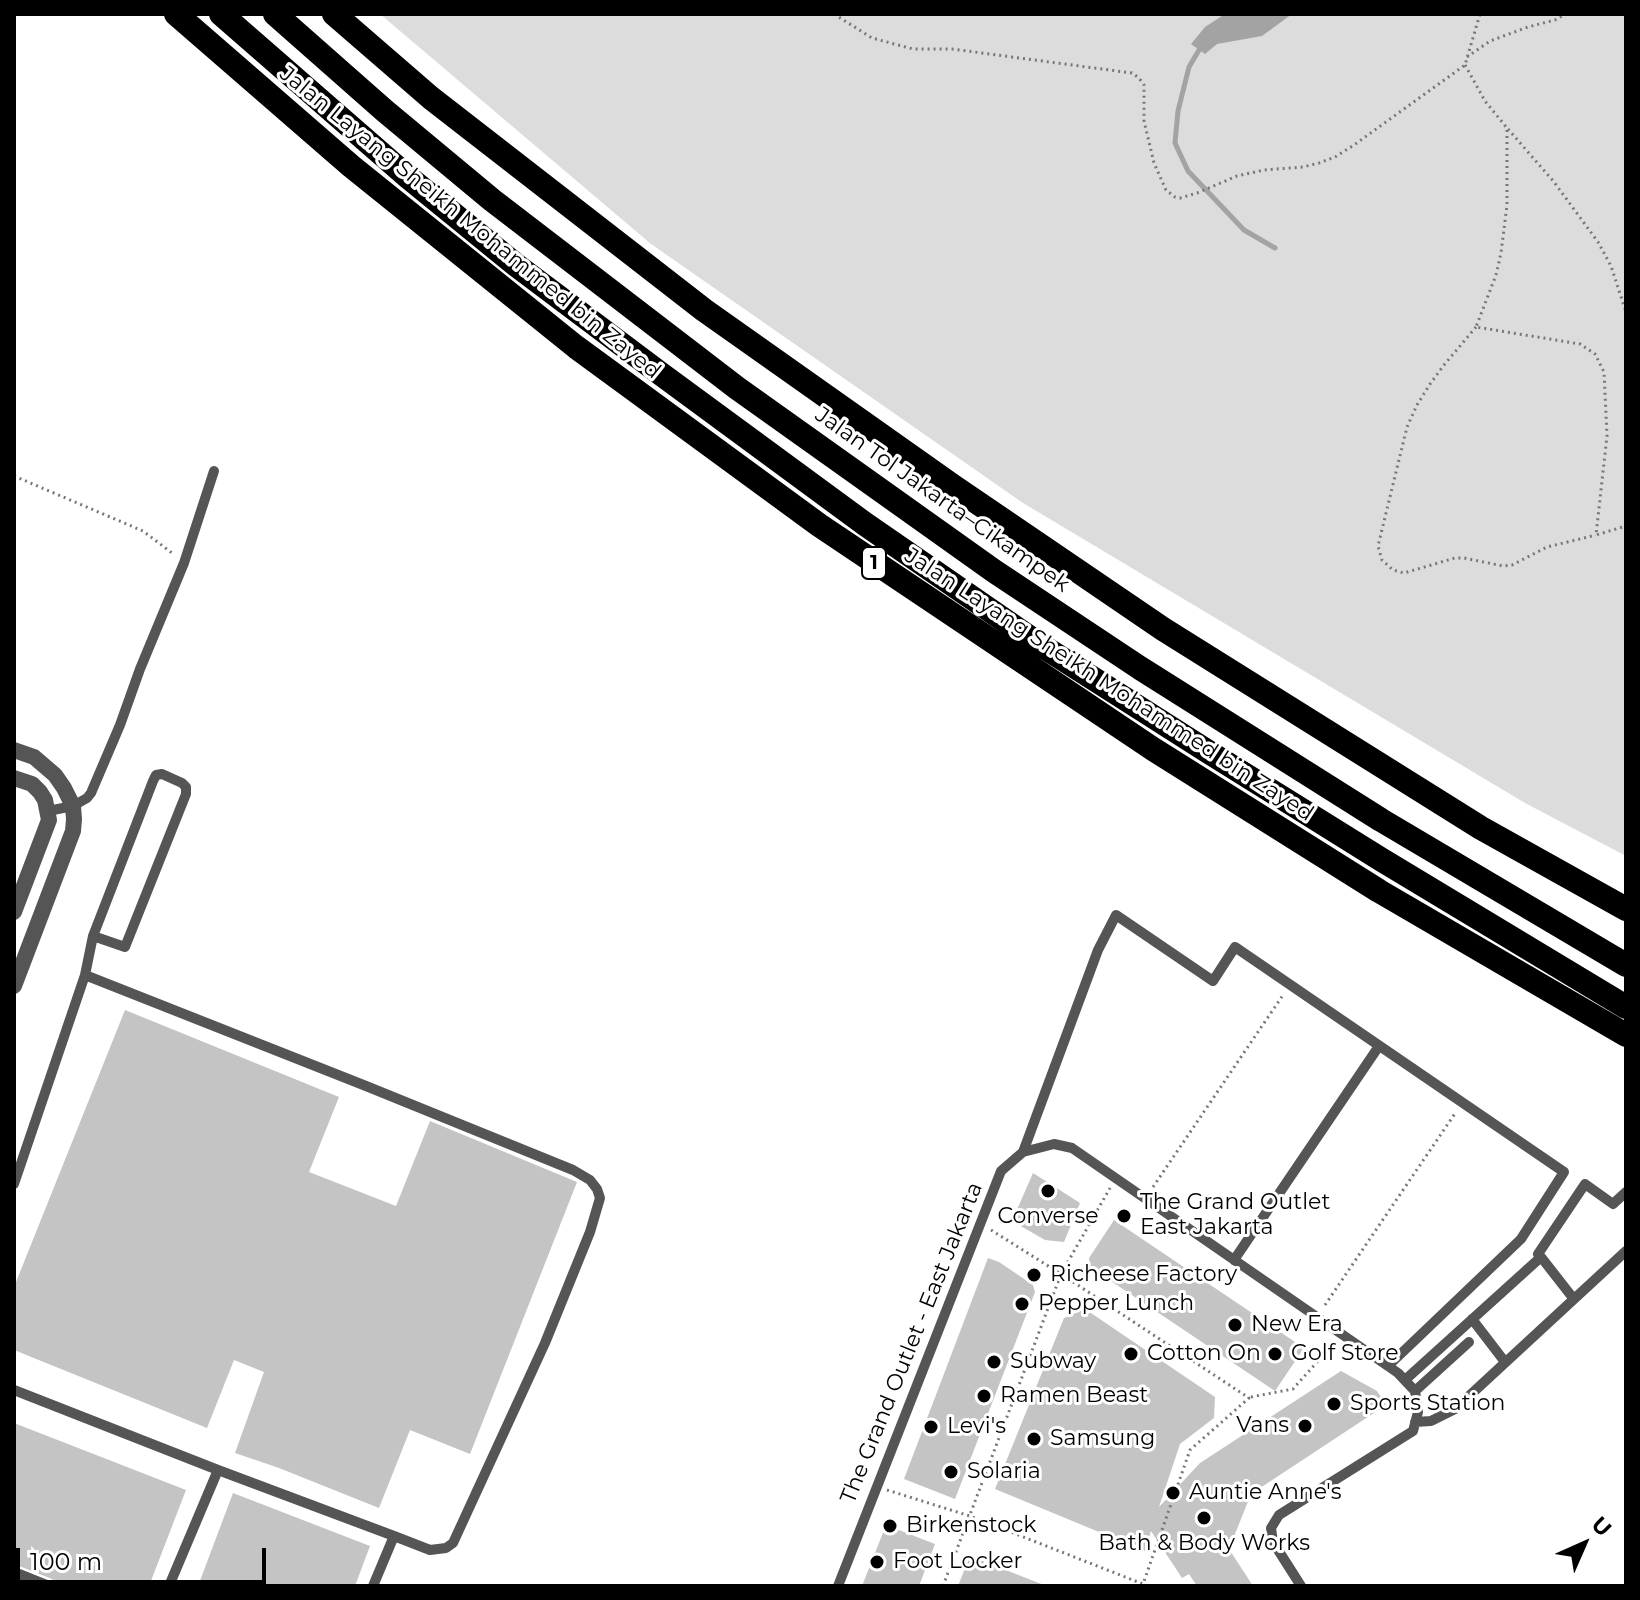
<!DOCTYPE html>
<meta charset="utf-8">
<style>
body{margin:0}
#map{position:relative;width:1640px;height:1600px;overflow:hidden;background:#fff;font-family:Montserrat,sans-serif}
canvas{display:block}
.frame{position:absolute;inset:0;border:16px solid #000;pointer-events:none}
.north{position:absolute;left:1544px;top:1504px;width:80px;height:80px;-webkit-text-stroke:6px #fff;paint-order:stroke;rotate:45deg;font-size:22px;font-weight:700;line-height:32px;text-align:center;color:#000}
.north::after{content:'';display:block;margin:auto;width:28px;height:36px;background:#000;clip-path:polygon(50% 0,100% 100%,50% 72%,0 100%)}
.scale{position:absolute;left:16px;top:1548px;width:250px;height:36px;box-sizing:border-box;border:4px solid #000;border-top:0;padding-left:10px;font-size:24px;line-height:28px;white-space:nowrap;color:#000;-webkit-text-stroke:6px #fff;paint-order:stroke}
</style>
<div id="map">
<canvas width="1640" height="1600"></canvas>
<div class="frame"></div>
<div class="north">U</div>
<div class="scale">100 m</div>
</div>
<script>
const ctx = document.querySelector('canvas').getContext('2d');
ctx.lineJoin = 'round';
function paint(path, color) {
  ctx.fillStyle = color;
  ctx.fill(path, 'evenodd');
}
function poly(rows) {
  const path = new Path2D();
  for (const r of rows) {
    path.moveTo(r[0], r[1]);
    for (let i = 2; i < r.length; i += 2) path.lineTo(r[i], r[i + 1]);
  }
  return path;
}
function stroke(path, color, width, dash) {
  ctx.strokeStyle = color;
  ctx.lineWidth = width;
  ctx.lineCap = dash ? 'butt' : 'round';
  ctx.setLineDash(dash || []);
  ctx.stroke(path);
}
function drawText(font, color, halo, rows, align = 'center') {
  ctx.font = font + ' Montserrat,sans-serif';
  ctx.lineWidth = 6;
  ctx.setLineDash([]);
  ctx.textBaseline = 'middle';
  ctx.strokeStyle = halo;
  ctx.fillStyle = color;
  for (const [text, x, y, turn = 0] of rows) {
    ctx.save();
    ctx.translate(x, y);
    ctx.rotate((+turn || 0) * Math.PI / 180);
    ctx.textAlign = isNaN(turn) ? turn : align;
    if (halo) ctx.strokeText(text, 0, 0);
    ctx.fillText(text, 0, 0);
    ctx.restore();
  }
}
const green = poly([
 [380,14,1626,14,1626,856,1525,803,1023,503,651,244]
]);
const water = poly([
 [1225,14,1292,14,1262,36,1217,44,1205,54,1191,44,1205,27]
]);
const stream = poly([
 [1202,45,1189,67,1178,111,1175,143,1188,171,1244,230,1275,248]
]);
const building = poly([
 [125,1010,339,1097,309,1172,396,1206,430,1121,577,1182,470,1454,410,1430,379,1508,279,1468,235,1453,264,1372,234,1360,207,1428,14,1350,14,1287],
 [1033,1173,1080,1203,1064,1242,1045,1240,1012,1221],
 [1114,1220,1304,1348,1275,1391,1090,1267,1089,1258],
 [988,1258,999,1262,1033,1285,1035,1292,955,1499,904,1479],
 [1085,1309,1215,1397,1214,1418,1180,1444,1159,1507,1200,1463,1341,1371,1377,1391,1386,1405,1251,1494,1229,1549,1253,1586,1197,1586,1189,1574,1182,1578,1151,1531,1145,1551,995,1489,1064,1318],
 [14,1423,186,1490,149,1586,57,1586,52,1579,14,1564],
 [233,1493,370,1546,355,1586,198,1586],
 [886,1525,935,1544,919,1586,862,1586],
 [970,1556,1044,1585,1044,1586,958,1586]
]);
const path = poly([
 [834,14,872,38,913,49,952,49,1132,73,1139,78,1144,85,1144,121,1154,163,1166,190,1175,197,1180,198,1197,193,1237,176,1264,170,1303,167,1319,163,1335,157,1354,145,1465,65,1480,14],
 [1467,57,1490,41,1528,27,1555,20,1565,14],
 [1465,65,1485,101,1507,128,1507,205,1501,253,1496,275,1476,327,1580,344,1595,354,1604,372,1607,436,1596,535,1626,526],
 [1508,129,1554,182,1598,242,1611,266,1626,312],
 [1476,327,1444,365,1430,384,1417,405,1407,427,1378,546,1382,560,1393,570,1404,573,1455,558,1464,558,1503,566,1512,565,1547,547,1596,535],
 [14,476,143,531,172,553],
 [1153,1187,1283,995],
 [991,1230,1061,1274,1110,1188],
 [1325,1305,1456,1112],
 [1251,1397,1293,1389,1334,1343],
 [887,1490,970,1516,1143,1584],
 [943,1586,1061,1274,1249,1398,1190,1450,1143,1584,1144,1586]
]);
const lane = poly([
 [48,811,73,806,87,798,91,793,120,725,140,669,184,563,214,471],
 [85,975,93,936,153,781,156,775,162,774,182,783,186,787,186,794,125,947,93,936],
 [1023,1152,1098,950,1116,915,1213,981,1235,947,1564,1172,1521,1239,1388,1366],
 [14,1184,85,975,366,1086,573,1170,590,1180,597,1189,600,1198,590,1232,545,1343,453,1543,446,1548,430,1550,394,1536],
 [1541,1257,1573,1298],
 [1234,1260,1379,1046],
 [1472,1319,1505,1362],
 [1405,1380,1541,1257,1538,1254,1585,1184,1613,1204,1626,1192],
 [14,1390,218,1470,394,1536,373,1586],
 [1415,1391,1469,1342],
 [1415,1422,1431,1421,1455,1409,1626,1251],
 [14,1572,49,1586],
 [169,1586,218,1470],
 [838,1586,1001,1171,1023,1152,1054,1144,1072,1148,1398,1373,1415,1391,1418,1412,1413,1431,1279,1515,1271,1528,1273,1542,1301,1586]
]);
const street = poly([
 [14,750,34,757,55,775,64,788,73,806,74,819,73,831,14,986],
 [14,778,32,784,40,792,45,800,49,820,14,912]
]);
const highway = poly([
 [176,14,351,166,576,347,819,525,1153,749,1379,891,1626,1035],
 [221,14,408,177,516,265,661,374,865,524,1036,642,1207,751,1382,860,1626,1007],
 [275,14,385,111,492,200,737,388,994,571,1140,668,1381,820,1626,965],
 [334,14,431,98,704,310,953,486,1163,629,1481,828,1626,909]
]);
const markers = [
 [1048,1191,8,"#000"],
 [1124,1216,8,"#000"],
 [1034,1275,8,"#000"],
 [1022,1304,8,"#000"],
 [1235,1325,8,"#000"],
 [1131,1354,8,"#000"],
 [1275,1354,8,"#000"],
 [994,1362,8,"#000"],
 [984,1396,8,"#000"],
 [1334,1404,8,"#000"],
 [1305,1426,8,"#000"],
 [931,1427,8,"#000"],
 [1034,1439,8,"#000"],
 [951,1472,8,"#000"],
 [1173,1493,8,"#000"],
 [1204,1518,8,"#000"],
 [890,1526,8,"#000"],
 [877,1562,8,"#000"]
];
const shields = [
 [874,563,24]
];
const shieldNames = [
 ["1",874,563]
];
const streetNames = [
 ["Jalan Layang Sheikh Mohammed bin Zayed",470,223,39],
 ["Jalan Tol Jakarta–Cikampek",942,500,35],
 ["Jalan Layang Sheikh Mohammed bin Zayed",1109,685,33],
 ["The Grand Outlet - East Jakarta",912,1343,-68]
];
const poiNames = [
 ["The Grand Outlet",1140,1203],
 ["East Jakarta",1140,1228],
 ["Converse",1048,1217,"center"],
 ["Richeese Factory",1050,1275],
 ["Pepper Lunch",1038,1304],
 ["New Era",1251,1325],
 ["Cotton On",1147,1354],
 ["Golf Store",1291,1354],
 ["Subway",1010,1362],
 ["Ramen Beast",1000,1396],
 ["Sports Station",1350,1404],
 ["Vans",1289,1426,"right"],
 ["Levi's",947,1427],
 ["Samsung",1050,1439],
 ["Solaria",967,1472],
 ["Auntie Anne's",1189,1493],
 ["Birkenstock",906,1526],
 ["Bath & Body Works",1204,1544,"center"],
 ["Foot Locker",893,1562]
];
paint(green, '#dcdcdc');
paint(water, '#a3a3a3');
stroke(stream, '#a3a3a3', 5);
paint(building, '#c4c4c4');
stroke(path, '#777', 3, [2, 4]);
stroke(lane, '#555', 10);
stroke(street, '#555', 16);
stroke(highway, '#000', 24);
for (const [x, y, r, color] of markers) {
  const dot = new Path2D();
  dot.arc(x, y, r, 0, 2 * Math.PI);
  ctx.fillStyle = color;
  ctx.fill(dot);
  stroke(dot, '#fff', 3);
}
for (const [x, y, w] of shields) {
  const box = new Path2D();
  box.roundRect(x - w / 2, y - 16, w, 32, 6);
  ctx.fillStyle = '#fff';
  ctx.fill(box);
  stroke(box, '#000', 2);
}
drawText('bold 20px', '#000', null, shieldNames);
drawText('22px', '#000', '#fff', streetNames);
drawText('22px', '#000', '#fff', poiNames, 'left');
</script>
